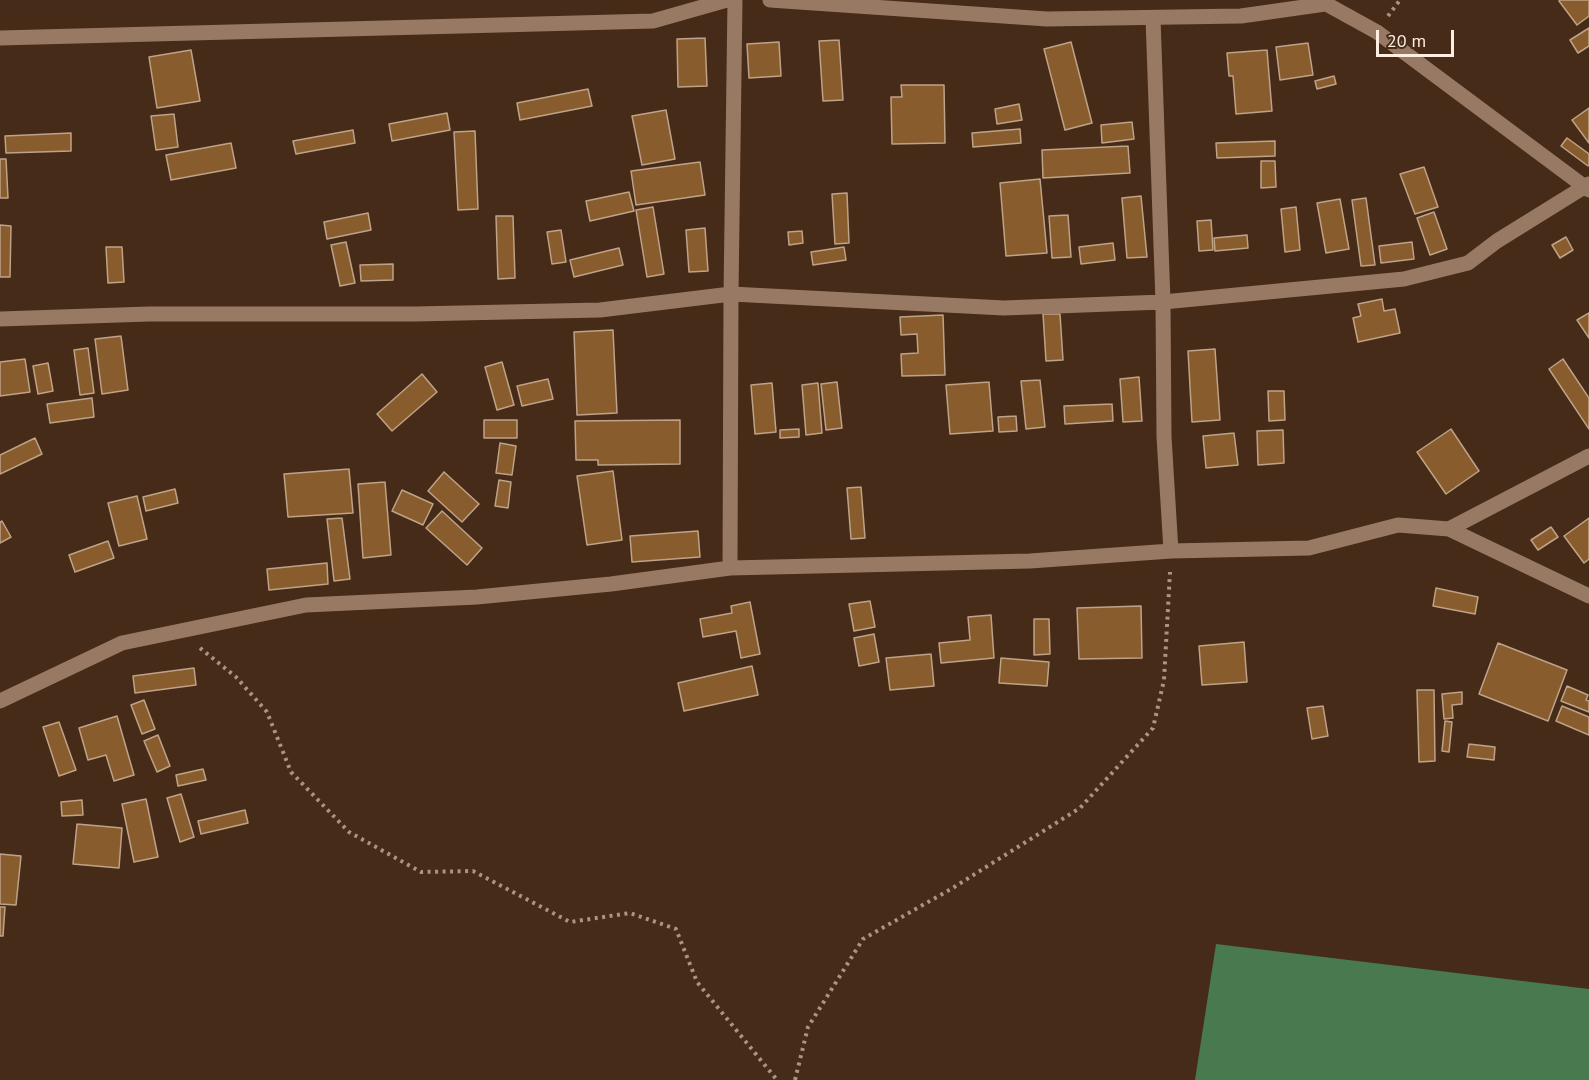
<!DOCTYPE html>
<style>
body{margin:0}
#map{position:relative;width:1589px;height:1080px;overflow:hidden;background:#452b18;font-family:"PT Sans",sans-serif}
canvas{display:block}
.scale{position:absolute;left:1376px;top:30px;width:78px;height:27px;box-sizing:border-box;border:3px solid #feede1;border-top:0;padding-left:8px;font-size:18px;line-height:21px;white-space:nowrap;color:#feede1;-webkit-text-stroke:4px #452b18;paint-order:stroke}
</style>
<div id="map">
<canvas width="1589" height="1080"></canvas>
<div class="scale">20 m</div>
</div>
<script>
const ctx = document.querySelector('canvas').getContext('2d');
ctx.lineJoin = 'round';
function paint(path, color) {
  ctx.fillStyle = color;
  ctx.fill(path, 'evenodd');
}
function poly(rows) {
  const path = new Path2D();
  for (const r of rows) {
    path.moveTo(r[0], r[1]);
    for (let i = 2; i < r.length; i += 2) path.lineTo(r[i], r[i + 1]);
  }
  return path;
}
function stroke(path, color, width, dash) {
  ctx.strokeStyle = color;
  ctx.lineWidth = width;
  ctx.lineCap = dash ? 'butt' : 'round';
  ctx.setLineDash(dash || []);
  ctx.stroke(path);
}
const forest = poly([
 [1216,944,1589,989,1589,1080,1195,1080]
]);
const building = poly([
 [1560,0,1589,0,1589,16,1577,25,1559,1,1560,0],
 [1589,28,1589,46,1578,53,1570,40,1589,28],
 [705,38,707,86,678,87,677,39,705,38],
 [839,40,843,100,823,101,819,41,839,40],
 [779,42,781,76,749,78,747,44,779,42],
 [1071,42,1092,123,1065,130,1044,49,1071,42],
 [1308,43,1313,75,1280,80,1276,47,1308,43],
 [191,50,200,101,157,108,149,57,191,50],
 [1267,50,1272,111,1236,114,1233,76,1229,76,1227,53,1267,50],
 [1334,76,1336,84,1317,89,1315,81,1334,76],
 [901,85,944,85,945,143,892,144,891,97,902,97,901,85],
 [588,89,592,106,520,120,517,103,588,89],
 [1019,104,1022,120,997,124,995,109,1019,104],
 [1589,108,1589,143,1572,120,1589,108],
 [666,110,675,159,642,165,632,116,666,110],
 [447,113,450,130,392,141,389,124,447,113],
 [174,114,178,147,156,150,151,116,174,114],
 [1132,122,1134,139,1102,143,1101,125,1132,122],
 [1020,129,1021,143,973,147,972,133,1020,129],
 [353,130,355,143,296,154,293,141,353,130],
 [475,131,478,209,458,210,454,132,475,131],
 [71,133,71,151,6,153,5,136,71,133],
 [1567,138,1589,154,1589,164,1588,166,1561,146,1567,138],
 [1275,141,1275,156,1217,158,1216,143,1275,141],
 [231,143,236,168,171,180,166,155,231,143],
 [1128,146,1130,173,1043,178,1042,150,1128,146],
 [0,159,6,159,8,198,0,198,0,159],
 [1261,161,1275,161,1276,187,1261,188,1261,161],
 [700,162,705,195,636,205,631,171,700,162],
 [1424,167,1438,207,1415,214,1400,174,1424,167],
 [1040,179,1047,253,1006,256,1000,183,1040,179],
 [629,192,634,211,590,221,586,201,629,192],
 [847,193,849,243,835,244,832,194,847,193],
 [1141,196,1147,257,1127,258,1122,198,1141,196],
 [1366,198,1375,265,1361,266,1352,200,1366,198],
 [1340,199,1349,249,1326,253,1317,203,1340,199],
 [653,207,664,274,647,277,636,210,653,207],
 [1296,207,1300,250,1285,252,1281,209,1296,207],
 [1434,212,1447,249,1430,255,1417,218,1434,212],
 [368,213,371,230,327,239,324,222,368,213],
 [1068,215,1071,257,1052,258,1049,216,1068,215],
 [496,216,513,216,515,278,498,279,496,216],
 [1211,220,1213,250,1199,251,1197,221,1211,220],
 [0,225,11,226,10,277,0,277,0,225],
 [705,228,708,271,689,272,686,230,705,228],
 [561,230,566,262,552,264,547,232,561,230],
 [802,231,803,243,789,245,788,232,802,231],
 [1247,235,1248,248,1215,251,1214,238,1247,235],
 [1566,237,1573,250,1560,258,1552,245,1566,237],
 [346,242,355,283,340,286,331,245,346,242],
 [1412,242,1414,259,1381,263,1379,246,1412,242],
 [1113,243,1115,260,1081,264,1079,247,1113,243],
 [106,247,122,247,124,282,108,283,106,247],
 [844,247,846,260,813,265,811,252,844,247],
 [619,248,623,265,574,277,570,260,619,248],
 [393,264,393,280,361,281,360,265,393,264],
 [1382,299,1384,311,1395,309,1400,333,1358,342,1353,318,1361,316,1358,304,1382,299],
 [1589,313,1589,338,1577,320,1589,313],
 [1043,314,1060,314,1063,360,1046,361,1043,314],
 [943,315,945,375,902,376,901,354,918,353,917,334,901,335,900,317,943,315],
 [613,330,617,413,577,415,574,332,613,330],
 [121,336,128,390,102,394,95,339,121,336],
 [88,348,94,393,80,395,74,350,88,348],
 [1215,349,1220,420,1192,422,1188,351,1215,349],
 [25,359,30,392,0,396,0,362,25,359],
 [1563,359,1589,398,1589,429,1549,369,1563,359],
 [502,362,514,405,497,410,485,367,502,362],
 [48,363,53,391,38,394,33,366,48,363],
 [422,374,437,392,392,431,377,414,422,374],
 [1139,377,1142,421,1123,422,1120,379,1139,377],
 [548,379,553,399,522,406,517,386,548,379],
 [1040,380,1045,427,1026,429,1021,381,1040,380],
 [837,382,842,428,826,430,821,384,837,382],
 [989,382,993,431,950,434,946,385,989,382],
 [772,383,776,432,755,434,751,385,772,383],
 [818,383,822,433,806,435,802,385,818,383],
 [1268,391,1284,391,1285,420,1269,421,1268,391],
 [92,398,94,417,50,423,47,404,92,398],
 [1112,404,1113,421,1065,424,1064,406,1112,404],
 [1016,416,1017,431,999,432,998,417,1016,416],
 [484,420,517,420,517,438,484,438,484,420],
 [680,420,680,464,598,465,598,460,576,460,575,421,680,420],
 [799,429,799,437,780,438,780,430,799,429],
 [1451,429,1479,471,1446,494,1417,452,1451,429],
 [1283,430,1284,463,1258,465,1257,431,1283,430],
 [1234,433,1238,465,1206,468,1203,436,1234,433],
 [35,438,42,454,0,474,0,455,35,438],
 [500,443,516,446,512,475,496,473,500,443],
 [349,469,353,513,288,517,284,474,349,469],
 [613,471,622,540,587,545,577,476,613,471],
 [444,472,479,504,462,522,428,491,444,472],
 [499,480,511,482,508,508,495,506,499,480],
 [385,482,391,555,363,558,358,484,385,482],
 [861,487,865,538,851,539,847,488,861,487],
 [175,489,178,503,146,511,143,497,175,489],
 [402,490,433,504,423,525,392,511,402,490],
 [137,496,147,539,119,546,108,503,137,496],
 [442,511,482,548,467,565,426,528,442,511],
 [342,518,350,579,334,581,327,519,342,518],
 [1589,518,1589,559,1584,563,1564,536,1589,518],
 [2,521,11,537,0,543,0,522,2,521],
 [1551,527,1558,537,1538,550,1531,540,1551,527],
 [698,531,700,557,632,562,630,536,698,531],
 [108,541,114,558,75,572,69,555,108,541],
 [327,563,328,584,269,590,267,569,327,563],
 [1436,588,1478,597,1475,614,1433,606,1436,588],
 [870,601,875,627,854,631,849,604,870,601],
 [750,602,760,654,741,658,736,631,703,637,700,619,732,613,731,606,750,602],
 [1141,606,1142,658,1079,659,1077,608,1141,606],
 [991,615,994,658,941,663,939,643,970,640,968,617,991,615],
 [1034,619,1049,619,1050,654,1034,655,1034,619],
 [874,634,879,662,859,666,854,638,874,634],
 [1244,642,1247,682,1202,685,1199,646,1244,642],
 [1498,643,1567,670,1548,721,1479,694,1498,643],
 [931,654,934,686,890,690,886,658,931,654],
 [1001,658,1049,662,1047,686,999,683,1001,658],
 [752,666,758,695,684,711,678,683,752,666],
 [194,668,196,685,135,693,133,676,194,668],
 [1567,686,1588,695,1586,700,1589,701,1589,712,1561,701,1567,686],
 [1417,690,1434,690,1435,761,1419,762,1417,690],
 [1462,692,1462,704,1452,705,1453,718,1444,719,1442,694,1462,692],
 [144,700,155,729,142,734,131,705,144,700],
 [1323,706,1328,736,1312,739,1307,708,1323,706],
 [1562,706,1589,717,1589,735,1556,721,1562,706],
 [117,716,134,775,114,781,106,755,88,760,79,728,117,716],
 [1445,721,1452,722,1449,752,1442,751,1445,721],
 [59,722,76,770,59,776,43,727,59,722],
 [158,735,170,766,157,772,144,741,158,735],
 [1469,744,1495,747,1494,760,1467,757,1469,744],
 [203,769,206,780,178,786,176,775,203,769],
 [181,794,194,837,180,842,167,798,181,794],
 [146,799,158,857,134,862,122,804,146,799],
 [82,800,83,815,62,816,61,802,82,800],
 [245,810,248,823,201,834,198,821,245,810],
 [77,824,122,828,119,868,73,864,77,824],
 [0,854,21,856,16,905,0,904,0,854],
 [0,907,5,907,3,936,0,936,0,907]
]);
const path = poly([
 [1388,16,1400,0],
 [200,648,236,677,267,712,291,772,349,832,421,872,473,871,570,922,630,913,676,929,697,982,777,1080],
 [795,1080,808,1027,863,939,951,889,1080,808,1153,728,1164,680,1170,572]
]);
const minor = poly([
 [735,0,731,294,730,568,1030,561,1171,551,1309,548,1398,525,1449,529,1589,596],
 [770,0,1047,19,1241,16,1325,4],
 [1319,0,1377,32,1589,190],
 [1153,18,1163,302,1164,437,1171,551],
 [0,38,653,21,727,0],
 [0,319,149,314,415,314,600,310,731,294,1004,308,1163,302,1404,279,1468,263,1497,241,1589,184],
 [1449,529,1589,456],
 [0,701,122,643,306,605,477,597,611,584,730,568]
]);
paint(forest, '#497a4e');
paint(building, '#885c2d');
stroke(building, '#bfa389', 1.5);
stroke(path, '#a99485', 4, [3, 4.5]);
stroke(minor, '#987964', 15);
</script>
